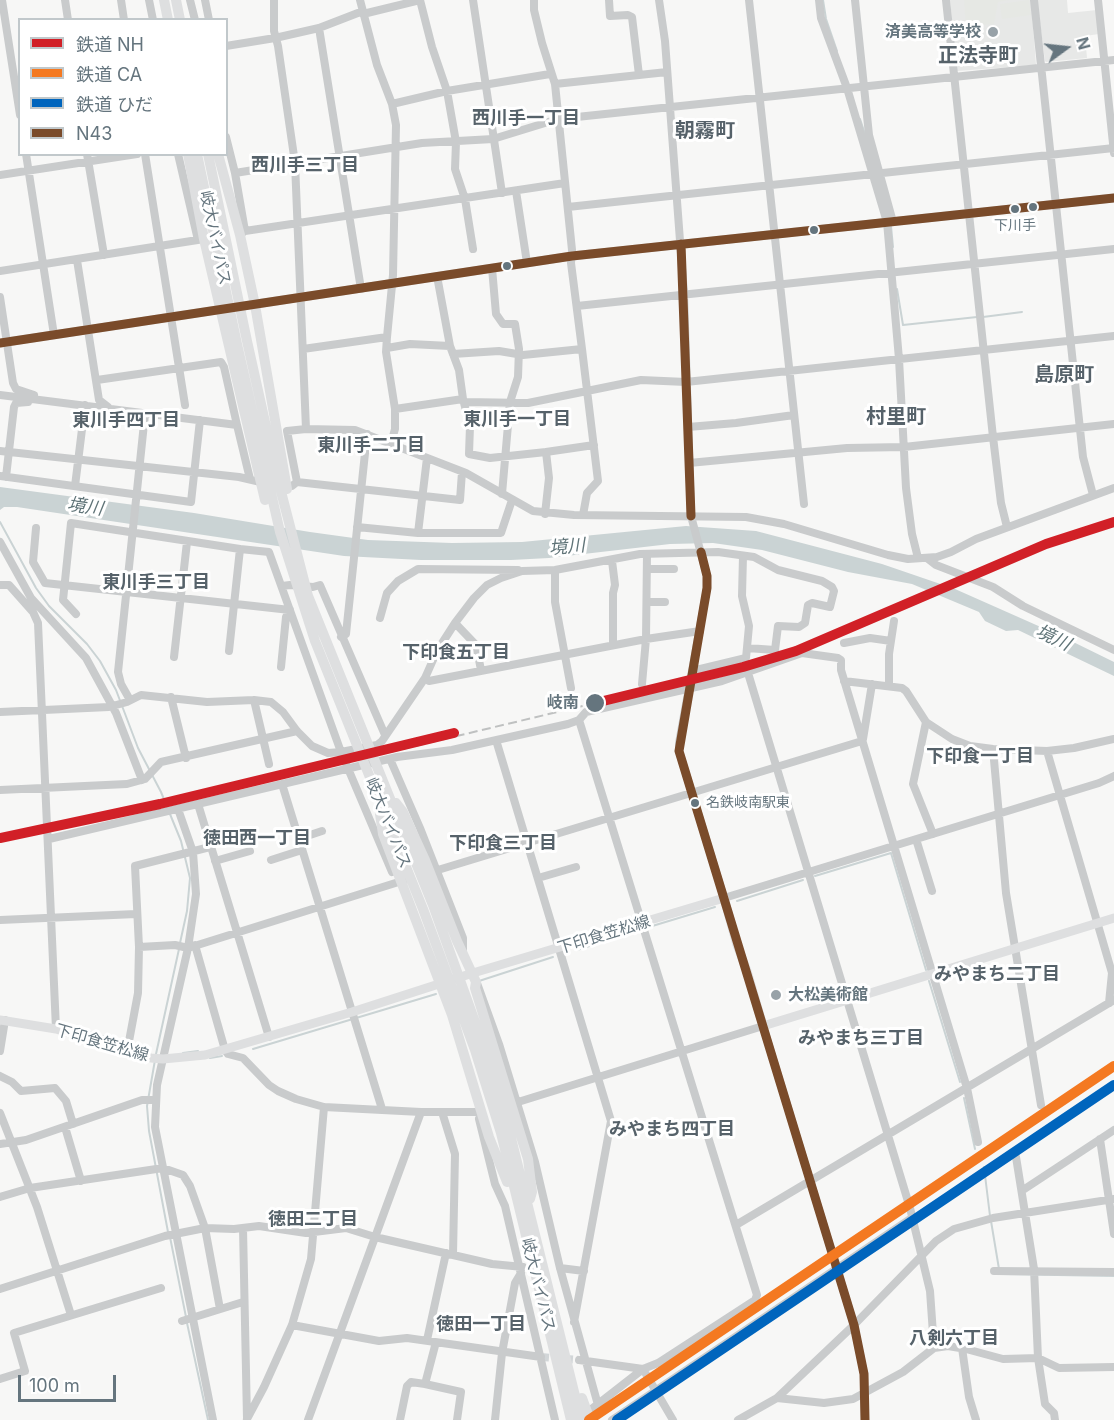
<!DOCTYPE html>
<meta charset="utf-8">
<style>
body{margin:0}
#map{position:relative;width:1114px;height:1420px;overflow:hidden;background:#f7f7f6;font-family:Inter,"Noto Sans JP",sans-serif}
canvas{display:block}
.legend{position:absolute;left:18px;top:18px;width:210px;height:138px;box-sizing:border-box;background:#fff;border:2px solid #c1c8cb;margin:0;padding:8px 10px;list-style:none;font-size:18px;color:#65757e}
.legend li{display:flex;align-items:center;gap:12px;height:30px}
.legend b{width:30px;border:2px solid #c1c8cb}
.north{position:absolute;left:1036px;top:18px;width:60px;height:60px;-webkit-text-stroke:4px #fff;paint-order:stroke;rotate:75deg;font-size:16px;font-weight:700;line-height:24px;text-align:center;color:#65757e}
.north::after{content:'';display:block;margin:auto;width:21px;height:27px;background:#65757e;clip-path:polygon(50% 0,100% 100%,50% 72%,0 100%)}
.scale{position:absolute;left:18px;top:1375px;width:98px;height:27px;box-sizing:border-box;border:3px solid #65757e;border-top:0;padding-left:8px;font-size:18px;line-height:21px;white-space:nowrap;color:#65757e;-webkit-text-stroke:4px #fff;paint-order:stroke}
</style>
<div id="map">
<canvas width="1114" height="1420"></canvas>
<ul class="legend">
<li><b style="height:8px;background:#d12027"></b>鉄道 NH</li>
<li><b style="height:8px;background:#f47921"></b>鉄道 CA</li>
<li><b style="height:8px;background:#0065bd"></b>鉄道 ひだ</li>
<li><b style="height:8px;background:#7a4b2a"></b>N43</li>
</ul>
<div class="north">N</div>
<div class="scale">100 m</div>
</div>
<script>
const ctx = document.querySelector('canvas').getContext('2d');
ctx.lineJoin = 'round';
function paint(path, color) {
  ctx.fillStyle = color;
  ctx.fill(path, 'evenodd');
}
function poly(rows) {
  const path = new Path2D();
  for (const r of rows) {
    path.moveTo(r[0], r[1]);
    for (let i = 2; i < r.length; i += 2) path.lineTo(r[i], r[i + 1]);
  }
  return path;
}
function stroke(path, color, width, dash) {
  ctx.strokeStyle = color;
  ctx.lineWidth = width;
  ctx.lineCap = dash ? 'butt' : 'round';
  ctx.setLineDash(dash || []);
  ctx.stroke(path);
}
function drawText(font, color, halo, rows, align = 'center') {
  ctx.font = font + ' Inter,"Noto Sans JP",sans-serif';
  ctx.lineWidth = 6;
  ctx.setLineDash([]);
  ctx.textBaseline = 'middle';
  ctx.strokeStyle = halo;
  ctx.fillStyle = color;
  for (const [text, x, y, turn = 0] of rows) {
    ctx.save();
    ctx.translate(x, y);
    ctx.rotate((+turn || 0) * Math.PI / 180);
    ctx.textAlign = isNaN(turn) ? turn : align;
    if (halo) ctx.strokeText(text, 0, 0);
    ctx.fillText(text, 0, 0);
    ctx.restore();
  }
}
const built = poly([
 [950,0,1031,0,1036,65,957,71],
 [1037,0,1067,0,1068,13,1097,10,1099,34,1085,36,1087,58,1046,62,1045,61]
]);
const green = poly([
 [964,0,1009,0,998,2,994,24,966,27],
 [1029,0,1031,15,1002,19,1000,4]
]);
const water = poly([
 [0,487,194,513,310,532,368,540,452,543,522,542,686,526,756,531,882,564,955,589,1061,636,1114,662,1114,676,1018,630,1006,631,985,621,979,612,912,584,848,572,762,550,713,543,670,544,549,558,511,560,421,560,344,556,17,507,4,507,0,510]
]);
const stream = poly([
 [823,0,826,19,837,51],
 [860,119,866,137],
 [891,226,893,247],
 [897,289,903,325,977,317],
 [983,317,1022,312],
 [0,522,36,588,49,606,87,644,100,661,116,690,138,748,161,792,181,841,190,878,187,911,180,943],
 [815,876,891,853,926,970],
 [737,901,803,880],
 [649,927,715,907],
 [577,950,633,932],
 [479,981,553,957],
 [929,981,960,1082],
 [76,1028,125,1043],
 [131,1044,148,1049],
 [253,1049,436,994],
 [183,1053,198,1051],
 [156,1054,179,949],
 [210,1058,222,1056],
 [155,1060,147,1106,149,1131,168,1232],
 [964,1098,975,1149],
 [984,1167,990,1216],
 [991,1221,999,1269],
 [170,1237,186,1317],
 [1000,1274,1114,1276],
 [187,1323,208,1420]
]);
const minorTunnel = poly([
 [541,1357,579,1360]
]);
const minor = poly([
 [2,0,20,115],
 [65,0,68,20],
 [121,0,124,20],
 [149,0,153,20],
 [190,0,195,20],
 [205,0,209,20],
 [274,0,274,31,278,46,295,163,306,429],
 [360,0,377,65,392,104,396,125,393,275,387,337,386,352,395,409,395,429,391,443],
 [420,0,432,47,447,91,456,142,455,169,465,199,473,249],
 [473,0,502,193],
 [534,0,534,10,542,43,555,84,572,250,571,263,582,349],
 [609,0,610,16,628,15,632,17,639,75],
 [659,0,665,41,684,294,691,516,707,576,707,588,679,743,679,751,724,898,1099,783,1114,776],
 [749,0,804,504],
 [819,0,821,18,847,88,887,222,899,359,906,488,912,534,918,558],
 [855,0,869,135,893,222],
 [946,0,993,437,1001,503,1007,527],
 [1034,0,1083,457,1093,495],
 [1098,0,1114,153],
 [363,14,420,0],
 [319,28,361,289],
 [226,46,275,38,319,28,363,11],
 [555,84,667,72],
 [392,104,447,91,550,74],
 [226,137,235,173,245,231],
 [26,154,54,335],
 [87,154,104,255],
 [145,154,185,405],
 [178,154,198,240],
 [235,173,422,143,493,139,558,119,1114,60],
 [0,175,137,154],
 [516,191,527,263],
 [568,207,1114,148],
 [240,235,245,231,565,183],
 [77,260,99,400,108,407],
 [492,268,496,314,503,324,515,324,519,349,518,377,510,402,502,494],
 [0,271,204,239],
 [437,276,450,346,459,370,463,399,470,426,469,454,490,458,546,452],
 [0,297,13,383,16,389,34,395],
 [577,306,1114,249],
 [387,348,410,344,450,346],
 [303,349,387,337],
 [453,354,499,351,523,355,582,349,598,481,587,493,583,515],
 [97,380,221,362,224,367,237,425],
 [0,395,237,425,250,479],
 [464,402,528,403,641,380,686,382,1114,336],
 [395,409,463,399],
 [688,427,736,423,794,415],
 [0,451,239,477,265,483],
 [427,458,418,533,501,533,512,500],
 [689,463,847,448,904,447,1114,424],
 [0,476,191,502,200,420],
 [6,477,14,407,16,403,28,402],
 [297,482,287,431,306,429,355,430,466,473,533,511,574,515,746,517,784,524,888,555,908,559,937,557,951,552,976,539,1114,488],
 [282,485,292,486,297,482,460,500,462,472],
 [75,486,85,405],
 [545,514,549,478,546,452,594,445],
 [357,527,418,533],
 [36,528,33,562,45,583,290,610,286,617,281,667],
 [0,542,31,598,86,658,116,713,142,780],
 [927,558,936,565,993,587,1023,606,1114,650],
 [612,561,615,585,613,593,613,645],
 [647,569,674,569],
 [555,570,555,602,571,688],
 [0,585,9,585,33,612,38,623,56,1029],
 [282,586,290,585,313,587,320,585,385,735],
 [647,602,665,602],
 [76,614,63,600,71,523,240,549],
 [380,618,387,593,398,581,418,569,518,570],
 [455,623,476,645,481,670],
 [341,637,346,634,367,434],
 [844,643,870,638,891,641],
 [229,651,240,549,269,552,341,752,392,872],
 [174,657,187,542],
 [692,671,746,658,749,626,742,596,743,556],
 [748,673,910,1208,930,1291,934,1348],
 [425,678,429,681,646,639,700,631],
 [844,681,902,688,906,691,926,722,952,739,970,746,993,749,1047,751,1074,748,1114,739],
 [642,684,646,639,647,554],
 [889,686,889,654,894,621],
 [171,697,186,758],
 [130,700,121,684,118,672,145,414],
 [254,700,269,764],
 [0,712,109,707,127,702,141,695,207,702,254,700,271,702,283,712,297,731,312,746,328,753,341,752,377,745,382,741,425,678,437,651,455,623,474,598,487,585,501,578,522,571,555,570,640,554,718,552,754,557,778,570,822,581,832,587,834,591,830,607,812,603,808,605,805,623,799,627,778,626,775,650,747,648],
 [579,720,757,1295,755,1300,658,1363,643,1369,584,1415],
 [926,722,913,784,933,834],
 [863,739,872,684],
 [496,740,611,1121,574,1322],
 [993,749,1006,893,1041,1105],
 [1047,751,1112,973,1109,1003],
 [390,759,420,828,463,938,463,950],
 [282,784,382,1109],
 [0,790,127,784,145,779,161,762,297,731],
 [198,804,269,1037],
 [178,809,193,852,196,894,188,948,157,1085,155,1127,213,1420],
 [49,839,397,757,452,750,568,724,579,720,586,712,722,681,802,653,838,658,841,660,841,670,967,1088,978,1142],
 [298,839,322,831],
 [916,839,932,891],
 [271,860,302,850],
 [215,861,250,851],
 [428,873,862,741],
 [538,878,576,867],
 [0,920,136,914],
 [195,945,225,1050,228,1054,243,1058,269,1085,278,1091,296,1099,324,1107,421,1112,479,1112],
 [139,947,175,945,188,948,405,880],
 [477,983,499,1044,535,1162,560,1268,598,1405],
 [0,1051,5,1020],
 [127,1052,138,993,139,947,135,866,210,847],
 [0,1076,12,1082,21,1091,55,1088,66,1101,73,1124],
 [518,1102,763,1026,854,1325,864,1374,865,1420],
 [442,1112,455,1154,453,1255],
 [0,1113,37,1207,71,1315],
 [479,1119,495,1184,505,1206,555,1420],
 [65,1127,81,1181],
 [1100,1139,1114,1234],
 [0,1144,26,1140,142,1100,156,1100],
 [1016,1157,1034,1269,1038,1358,1045,1404,1054,1413,1055,1420],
 [1023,1190,1114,1130],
 [0,1197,30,1188,163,1168,183,1175,190,1186,205,1228,220,1309],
 [736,1225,1114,1000],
 [243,1228,247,1419],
 [560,1268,584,1271],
 [994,1271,1114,1272],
 [0,1289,165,1236,205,1228,234,1229,259,1226,306,1233,346,1228,375,1237,492,1264,523,1267],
 [182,1321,243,1302],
 [292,1325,379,1341,407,1338,541,1357],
 [427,1340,446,1253],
 [962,1348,969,1397,976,1420],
 [579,1360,643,1369,673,1420],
 [0,1379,25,1371,14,1333,161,1288],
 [425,1384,436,1342],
 [777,1398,824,1403,853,1399,903,1372,934,1348,948,1346,966,1349,1003,1359,1038,1358,1059,1368,1114,1367],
 [247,1419,264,1387,292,1325,311,1259,324,1107],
 [308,1420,421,1112],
 [400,1420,407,1386,411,1382,425,1384,461,1392,457,1420],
 [495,1420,502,1353,515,1283,521,1273],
 [612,1420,913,1217],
 [738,1420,777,1398,854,1325,936,1241,954,1229,993,1218,1114,1199]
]);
const major = poly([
 [0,343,572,256,1114,198],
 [0,1020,56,1029,151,1058,163,1059,205,1055,352,1012,473,973,724,898,737,945,747,971,763,1026,1114,918]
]);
const highway = poly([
 [164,0,168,20],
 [176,0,180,20],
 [188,154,204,239,265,500],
 [197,154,237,344,280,532,315,641,423,909,475,1050,501,1133,571,1420],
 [208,154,247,341,277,476,308,596,433,905,484,1047,509,1130,581,1420],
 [218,154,240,235,255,305,287,489],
 [396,803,403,812,425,860,457,941,476,982,475,988,528,1159,532,1192,530,1199],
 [380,814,383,834,391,855,452,1015,489,1137,507,1182],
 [582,1398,590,1420]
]);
const rail = poly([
 [585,702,644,688],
 [390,752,595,703]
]);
const bus1 = poly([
 [681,244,691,516],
 [0,343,572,256,1114,198],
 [701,552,707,576,707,588,679,751,854,1325,864,1374,865,1420]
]);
const rail1 = poly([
 [595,703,743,667,796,651,1046,544,1114,522],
 [0,838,160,804,454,733]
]);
const rail2 = poly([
 [589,1420,1114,1066]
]);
const rail3 = poly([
 [617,1420,1114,1085]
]);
const markers = [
 [993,32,6,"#98a2a8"],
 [1033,207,5,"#65757e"],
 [1015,209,5,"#65757e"],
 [814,230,5,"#65757e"],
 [507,266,5,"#65757e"],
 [595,703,10,"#65757e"],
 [695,803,5,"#65757e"],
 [776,995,6,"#98a2a8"]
];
const busNames = [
 ["下川手",1015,226],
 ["名鉄岐南駅東",706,803,"left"]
];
const poiNames = [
 ["済美高等学校",981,32],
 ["大松美術館",788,995,"left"]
];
const streetNames = [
 ["岐大バイパス",215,238,78],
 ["岐大バイパス",388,823,68],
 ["下印食笠松線",604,935,-17],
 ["下印食笠松線",102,1043,16],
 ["岐大バイパス",538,1285,76]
];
const stopNames = [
 ["岐南",579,703]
];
const neighbourhoodNames = [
 ["西川手一丁目",526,119],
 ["西川手三丁目",305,166],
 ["東川手一丁目",517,420],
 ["東川手四丁目",126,421],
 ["東川手二丁目",371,446],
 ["東川手三丁目",156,583],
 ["下印食五丁目",456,653],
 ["下印食一丁目",980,757],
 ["徳田西一丁目",257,839],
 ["下印食三丁目",503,844],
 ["みやまち二丁目",997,975],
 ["みやまち三丁目",861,1039],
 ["みやまち四丁目",672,1130],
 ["徳田二丁目",313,1220],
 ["徳田一丁目",481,1325],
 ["八剣六丁目",954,1339]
];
const waterNames = [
 ["境川",85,507,8],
 ["境川",567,547,-5],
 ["境川",1053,638,25]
];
const quarterNames = [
 ["正法寺町",978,56],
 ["朝霧町",705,131],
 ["島原町",1064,375],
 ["村里町",896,417]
];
paint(built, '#e7e8e7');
paint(green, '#e6e8e4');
paint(water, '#cad3d4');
stroke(stream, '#cad3d4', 2);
stroke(minorTunnel, '#d2d6d8', 8, [8, 4]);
stroke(minor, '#c9cbcc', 8);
stroke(major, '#dedfe0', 9);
stroke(highway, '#dedfe0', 10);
stroke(rail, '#bfc1c1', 2, [9, 4.5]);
stroke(bus1, '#7a4b2a', 9);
stroke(rail1, '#d12027', 10);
stroke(rail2, '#f47921', 10);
stroke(rail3, '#0065bd', 10);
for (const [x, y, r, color] of markers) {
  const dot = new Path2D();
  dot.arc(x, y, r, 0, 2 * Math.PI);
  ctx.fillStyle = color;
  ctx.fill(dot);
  stroke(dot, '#fff', 2);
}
drawText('14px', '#65757e', '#fff', busNames);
drawText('bold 16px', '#65757e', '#fff', poiNames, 'right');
drawText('16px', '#65757e', '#fff', streetNames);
drawText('bold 16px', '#65757e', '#fff', stopNames, 'right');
drawText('bold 18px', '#56626a', '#fff', neighbourhoodNames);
drawText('italic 18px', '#607478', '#fff', waterNames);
drawText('bold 20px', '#56626a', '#fff', quarterNames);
</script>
